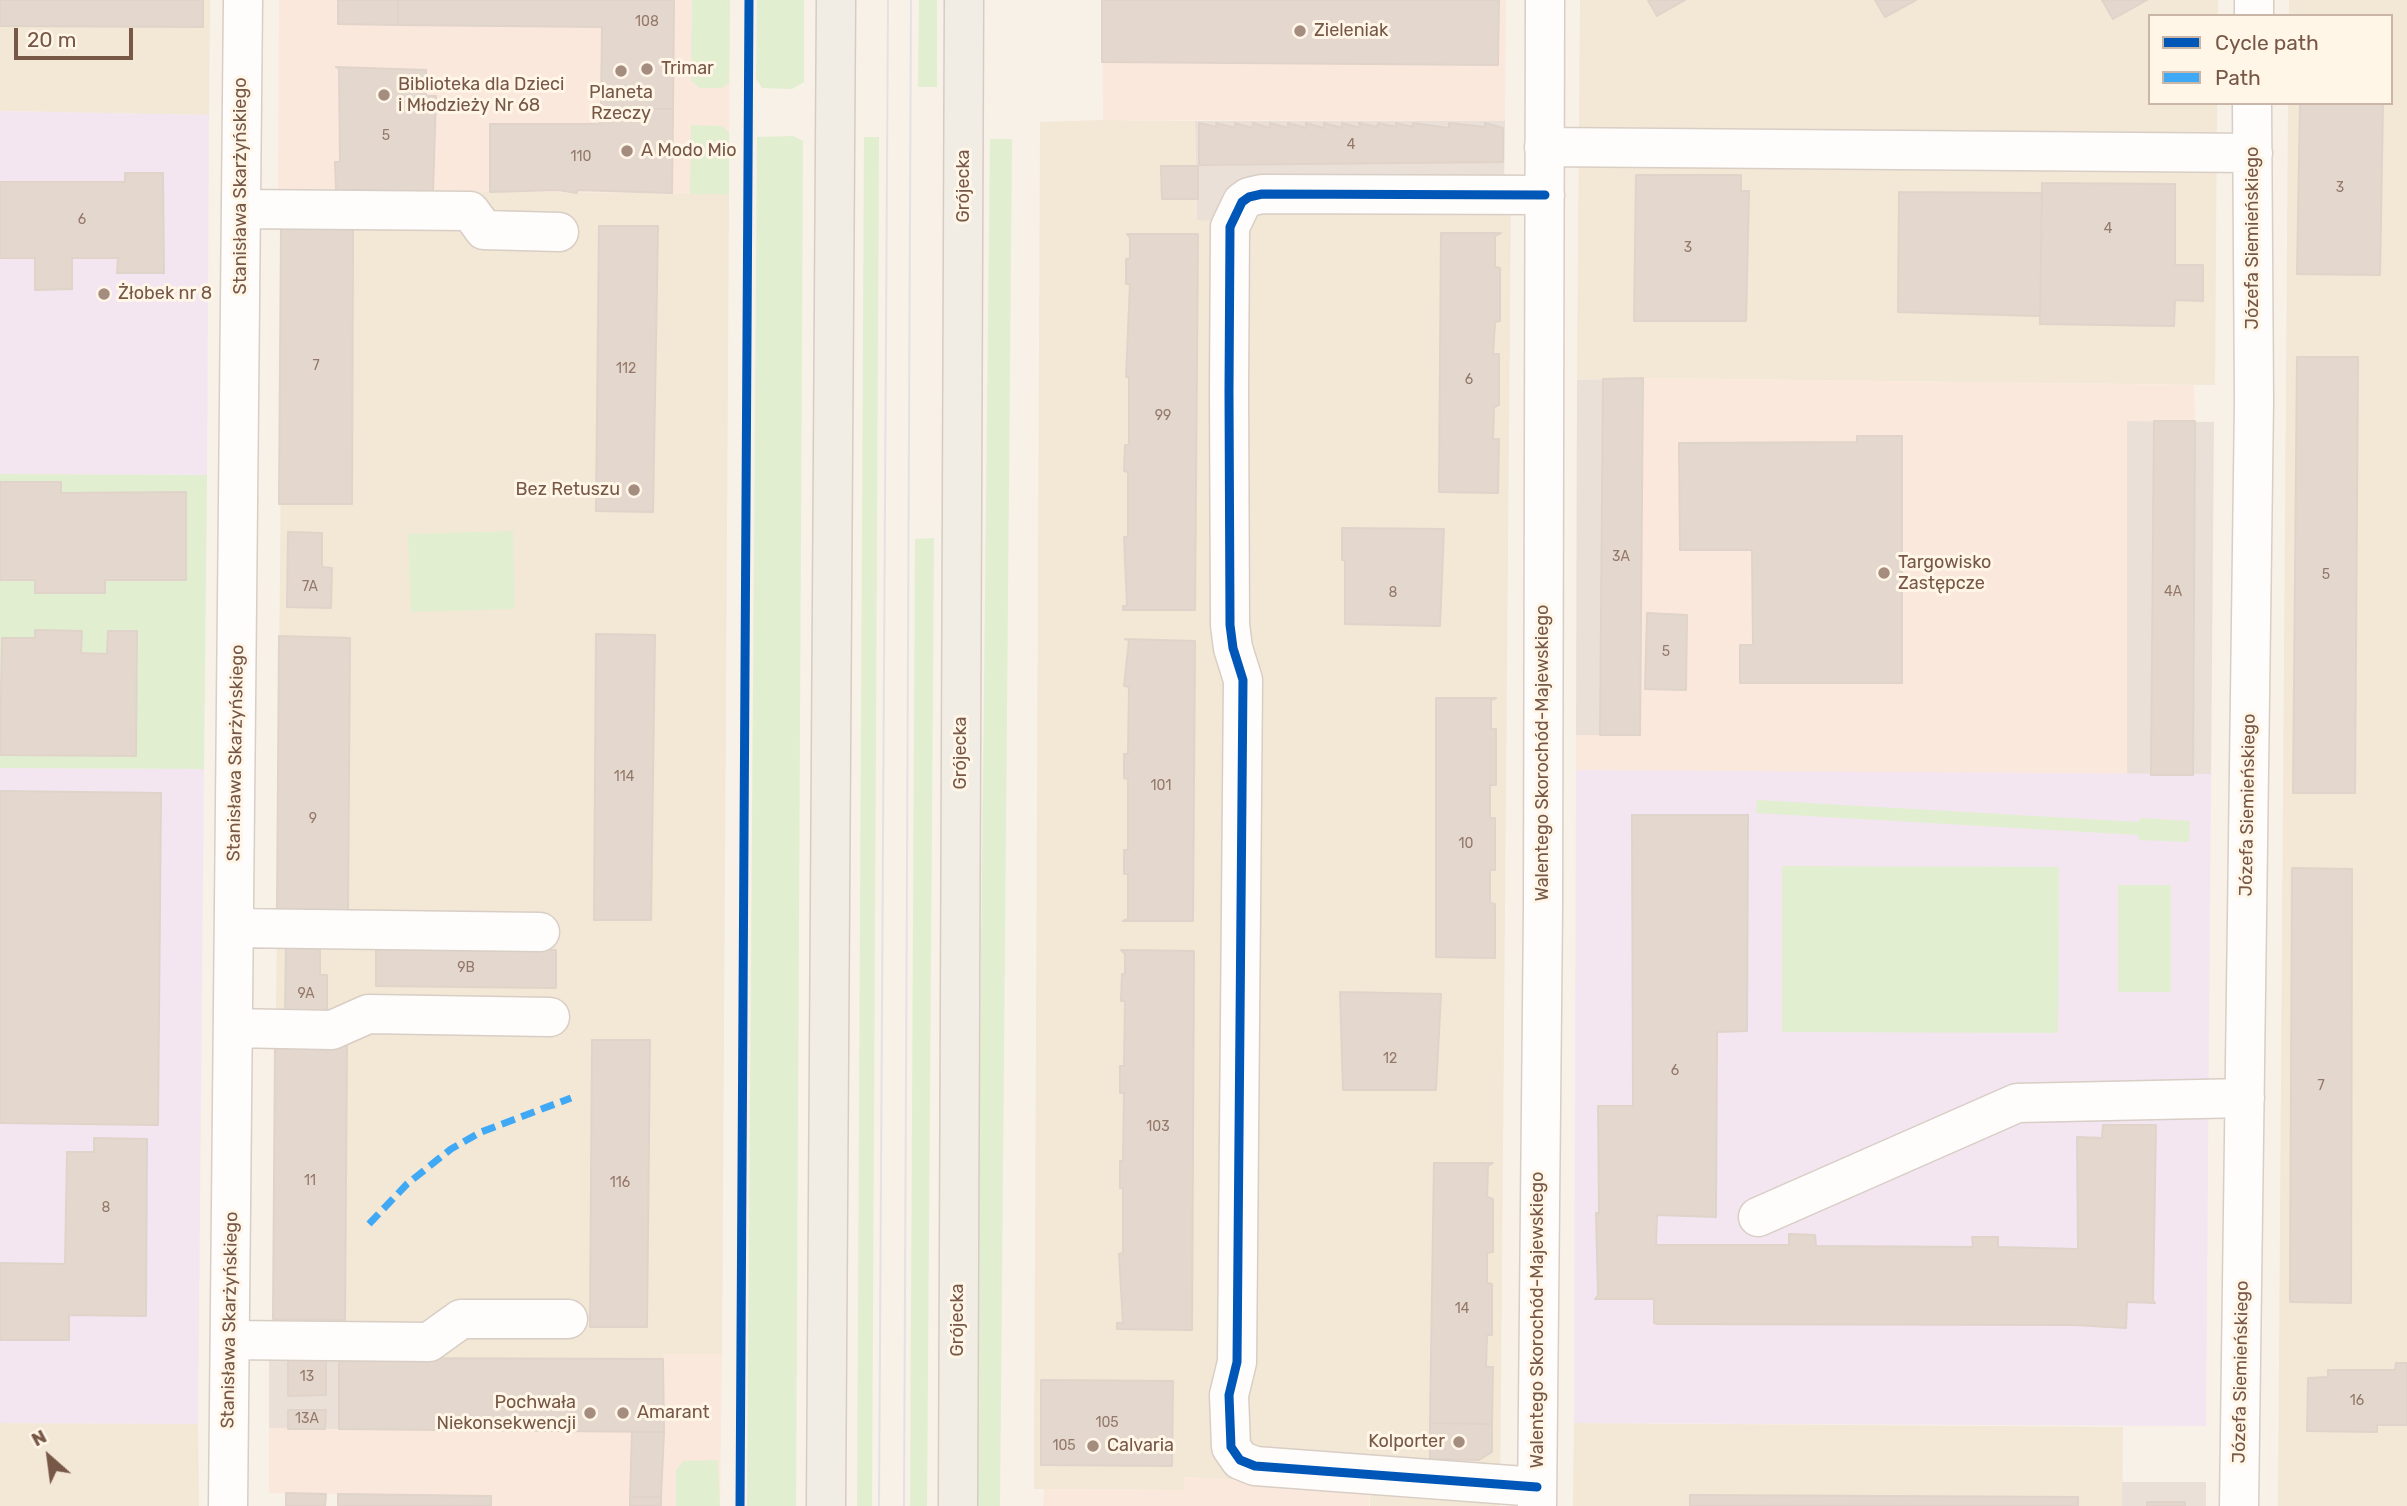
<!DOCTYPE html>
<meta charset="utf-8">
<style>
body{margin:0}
#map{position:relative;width:2407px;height:1506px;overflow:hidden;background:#f7f1e7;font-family:Rubik,sans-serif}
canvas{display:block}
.legend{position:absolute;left:2148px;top:14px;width:245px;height:91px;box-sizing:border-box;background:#fff6e8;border:2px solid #c9b6a7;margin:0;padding:9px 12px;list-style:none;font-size:21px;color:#775745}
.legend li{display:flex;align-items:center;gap:14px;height:35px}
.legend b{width:35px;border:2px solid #c9b6a7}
.north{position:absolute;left:14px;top:1422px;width:70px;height:70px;-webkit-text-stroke:5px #fff6e8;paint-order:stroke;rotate:332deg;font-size:19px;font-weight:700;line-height:28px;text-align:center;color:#775745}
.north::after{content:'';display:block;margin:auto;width:24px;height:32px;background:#775745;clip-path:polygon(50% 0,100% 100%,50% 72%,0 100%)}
.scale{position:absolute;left:14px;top:28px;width:119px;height:32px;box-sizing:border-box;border:4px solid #775745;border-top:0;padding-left:9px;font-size:21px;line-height:24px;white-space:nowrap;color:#775745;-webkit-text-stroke:5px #fff6e8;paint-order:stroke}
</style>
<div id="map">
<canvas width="2407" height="1506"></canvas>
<ul class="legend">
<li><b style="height:9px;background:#0057b8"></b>Cycle path</li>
<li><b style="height:9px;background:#3fa9f5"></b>Path</li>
</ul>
<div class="north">N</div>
<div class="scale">20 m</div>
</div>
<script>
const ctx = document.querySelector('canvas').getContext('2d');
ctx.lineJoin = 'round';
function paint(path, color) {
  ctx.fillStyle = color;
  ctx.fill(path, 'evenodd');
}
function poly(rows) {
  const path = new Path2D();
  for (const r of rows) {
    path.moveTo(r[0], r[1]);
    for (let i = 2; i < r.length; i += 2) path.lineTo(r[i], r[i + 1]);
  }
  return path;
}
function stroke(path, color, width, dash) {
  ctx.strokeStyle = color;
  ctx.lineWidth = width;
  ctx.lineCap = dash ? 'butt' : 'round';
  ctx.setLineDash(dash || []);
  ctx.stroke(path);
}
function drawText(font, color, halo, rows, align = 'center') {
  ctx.font = font + ' Rubik,sans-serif';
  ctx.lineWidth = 6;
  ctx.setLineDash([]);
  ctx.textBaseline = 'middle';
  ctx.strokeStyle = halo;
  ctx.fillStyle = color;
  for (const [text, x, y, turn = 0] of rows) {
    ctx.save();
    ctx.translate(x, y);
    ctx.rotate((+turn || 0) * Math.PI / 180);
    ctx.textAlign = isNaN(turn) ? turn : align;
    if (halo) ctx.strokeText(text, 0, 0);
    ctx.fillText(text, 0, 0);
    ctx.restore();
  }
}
const residential = poly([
 [0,0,210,0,209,115,0,111],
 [1580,0,2218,0,2218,16,2150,16,2150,103,2217,103,2215,385,1643,378,1577,380],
 [2289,0,2407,0,2407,1506,2278,1506,2288,103,2391,103,2391,16,2289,16],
 [1103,120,1195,121,1197,220,1229,191,1511,186,1500,1506,1370,1506,1370,1486,1184,1477,1184,1490,1034,1489,1040,122],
 [278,189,729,194,722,1354,664,1354,663,1359,273,1357,283,228],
 [0,1423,198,1424,199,1506,0,1506],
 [1574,1423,2123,1427,2122,1506,1573,1506]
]);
const commercial = poly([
 [279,0,730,0,729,194,278,189],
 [1102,0,1506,0,1505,121,1103,120],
 [1643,378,2194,385,2195,421,2127,421,2127,776,1576,770,1576,735,1640,735],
 [663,1354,722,1354,720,1506,338,1506,338,1494,269,1493,269,1428,339,1428,339,1358,663,1359],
 [1184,1477,1370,1486,1369,1506,1043,1506,1044,1489,1184,1490]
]);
const industrial = poly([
 [1195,121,1505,121,1504,187,1229,191,1224,221,1197,220],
 [1643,378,1640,735,1576,735,1577,380],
 [2127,421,2214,422,2211,774,2127,776],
 [273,1357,339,1358,339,1429,269,1428,269,1360],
 [2122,1482,2206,1482,2206,1506,2122,1506]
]);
const education = poly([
 [0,111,209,115,207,475,0,474],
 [0,768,204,769,198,1424,0,1423],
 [1576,770,2211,774,2206,1426,1574,1423]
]);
const green = poly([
 [692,0,730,0,729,83,722,88,700,88,691,81],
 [757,0,804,0,804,82,792,89,762,88,756,79],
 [919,0,937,0,937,87,918,87],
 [691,125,722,126,729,133,729,194,690,194],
 [793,136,803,141,796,1506,747,1506,757,137],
 [864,137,879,137,872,1506,857,1506],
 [990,139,1012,139,1000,1506,975,1506],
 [0,474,207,475,204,769,0,768],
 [513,531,515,609,411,612,408,534],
 [934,538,927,1506,910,1506,915,539],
 [1757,800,2139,822,2140,818,2190,821,2189,842,2139,840,2138,835,1756,813],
 [1782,866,2059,867,2058,1033,1782,1032],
 [2118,885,2171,885,2171,992,2118,992],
 [718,1460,720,1506,676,1506,676,1470,684,1461]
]);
const building = poly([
 [0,0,203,0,203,27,0,26,0,0],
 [338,0,398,0,398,25,338,24,338,0],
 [398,0,674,0,673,109,601,108,602,27,398,25,398,0],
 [1102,0,1499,0,1498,65,1102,62,1102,0],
 [1648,0,1685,0,1657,16,1648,0],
 [1875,0,1916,0,1885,17,1875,0],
 [2102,0,2147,0,2113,19,2102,0],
 [336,67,426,70,426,96,436,96,433,192,336,190,335,162,340,162,339,69,336,67],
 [2300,103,2383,103,2380,275,2297,274,2300,103],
 [601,108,673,109,672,193,577,190,577,193,558,190,490,192,490,124,600,124,601,108],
 [1199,123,1217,127,1216,123,1235,128,1235,123,1252,128,1253,123,1270,128,1270,123,1288,128,1288,123,1306,128,1306,123,1324,128,1324,123,1342,128,1342,123,1360,128,1359,123,1377,127,1378,123,1396,127,1396,123,1413,127,1413,123,1449,128,1449,123,1485,127,1485,123,1503,128,1503,162,1199,165,1199,123],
 [1161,166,1198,166,1198,199,1162,199,1161,166],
 [125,173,163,173,164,273,117,273,118,258,72,258,72,289,35,290,35,258,0,258,0,182,125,182,125,173],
 [1636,175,1741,175,1741,191,1749,191,1746,321,1634,321,1636,175],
 [2042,183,2175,184,2175,265,2203,265,2203,301,2175,300,2174,326,2040,324,2042,183],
 [1899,192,2042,193,2040,316,1898,312,1899,192],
 [599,226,658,226,653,512,596,511,599,226],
 [281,228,353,229,352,504,279,504,281,228],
 [1441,233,1501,233,1495,236,1495,267,1500,268,1500,321,1495,322,1493,354,1499,354,1499,405,1494,407,1493,439,1499,439,1498,493,1439,492,1441,233],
 [1127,234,1198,234,1195,610,1123,610,1123,606,1127,606,1124,537,1128,537,1128,472,1124,471,1125,445,1129,445,1129,377,1126,377,1130,284,1126,284,1126,259,1130,258,1130,238,1127,234],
 [2297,357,2358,357,2355,793,2293,793,2297,357],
 [1643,378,1640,735,1600,735,1603,379,1643,378],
 [2154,421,2195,421,2193,775,2151,775,2154,421],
 [1857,436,1902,436,1902,683,1740,683,1740,645,1753,645,1752,550,1680,550,1679,443,1857,442,1857,436],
 [0,482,61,482,61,493,186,492,186,580,105,580,105,593,35,593,35,580,0,580,0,482],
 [1342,528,1444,529,1440,626,1345,624,1345,560,1342,560,1342,528],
 [288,532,322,533,322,567,332,568,331,608,287,607,288,532],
 [1647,613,1687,615,1686,690,1645,689,1647,613],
 [35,630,82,631,81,653,107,654,108,631,137,631,136,756,0,755,2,638,35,638,35,630],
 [596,634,655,635,651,920,594,920,596,634],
 [279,636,350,638,348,912,277,912,279,636],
 [1125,639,1195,641,1193,921,1123,921,1128,919,1128,874,1124,874,1124,850,1128,850,1128,779,1124,778,1124,754,1128,754,1129,687,1124,686,1129,640,1125,639],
 [1436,698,1496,698,1491,700,1491,729,1496,729,1496,785,1490,785,1490,818,1495,818,1495,870,1490,870,1490,903,1495,904,1495,958,1436,957,1436,698],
 [0,791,161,793,158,1125,0,1123,0,791],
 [1632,815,1748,815,1747,1031,1717,1032,1716,1217,1657,1215,1656,1245,1789,1245,1789,1234,1815,1235,1816,1246,1973,1247,1972,1237,1998,1237,1998,1247,2078,1249,2077,1137,2102,1138,2103,1125,2156,1125,2153,1300,2155,1303,2127,1302,2126,1328,2074,1325,1658,1324,1654,1323,1654,1299,1595,1299,1598,1295,1596,1213,1599,1213,1598,1106,1633,1106,1632,815],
 [2292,868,2352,869,2351,1303,2290,1302,2292,868],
 [286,942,320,943,320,975,327,975,327,1013,285,1015,286,942],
 [376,949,556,950,556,988,376,986,376,949],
 [1121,950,1194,951,1192,1330,1117,1329,1117,1323,1123,1323,1119,1254,1123,1253,1123,1188,1120,1188,1120,1161,1123,1161,1124,1093,1120,1093,1120,1066,1124,1066,1125,1001,1121,1001,1122,974,1125,974,1125,954,1121,950],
 [1340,992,1441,994,1436,1090,1343,1090,1340,992],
 [592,1040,650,1040,647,1327,590,1327,592,1040],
 [275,1043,347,1044,345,1320,273,1319,275,1043],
 [94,1138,147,1139,146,1316,69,1315,69,1340,0,1340,0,1263,65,1264,67,1152,94,1152,94,1138],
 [1434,1163,1493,1163,1488,1166,1487,1197,1493,1199,1493,1252,1487,1253,1487,1283,1492,1284,1492,1335,1487,1335,1486,1367,1493,1367,1492,1424,1430,1423,1434,1163],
 [326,1357,326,1395,288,1396,288,1358,326,1357],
 [339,1358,663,1359,664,1432,339,1429,339,1358],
 [2396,1363,2407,1363,2407,1425,2377,1425,2377,1432,2307,1431,2308,1378,2328,1377,2328,1370,2395,1370,2396,1363],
 [1041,1380,1173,1381,1172,1466,1041,1465,1041,1380],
 [288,1410,326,1410,325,1429,288,1429,288,1410],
 [1430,1423,1492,1424,1492,1452,1479,1460,1430,1459,1430,1423],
 [632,1432,664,1432,661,1497,630,1497,632,1432],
 [286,1493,326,1494,325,1506,286,1506,286,1493],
 [338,1494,491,1496,491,1506,338,1506,338,1494],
 [1690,1495,2078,1497,2078,1506,1690,1506,1690,1495],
 [630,1497,661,1497,661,1506,630,1506,630,1497],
 [2147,1502,2185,1502,2185,1506,2147,1506,2147,1502]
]);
const minor = poly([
 [2254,16,2254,0],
 [1544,147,2253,153],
 [241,209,470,211,484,230,559,232],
 [234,928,540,932],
 [233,1028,332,1030,368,1014,550,1017],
 [1758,1217,2017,1103,2245,1098],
 [230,1340,429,1342,461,1319,568,1319],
 [1537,1487,1255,1466,1240,1460,1231,1447,1229,1395,1237,1362,1243,680,1233,648,1230,625,1229,391,1230,227,1242,202,1249,197,1262,194,1545,195],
 [228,1506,243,0],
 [1537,1506,1543,908,1545,0],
 [2239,1506,2254,401,2252,103]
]);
const major = poly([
 [826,1506,836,0],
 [958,1506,964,0]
]);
const tram = poly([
 [879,1506,888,0],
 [904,1506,911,0]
]);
const quiet = poly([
 [369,1224,407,1184,451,1149,481,1132,571,1098]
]);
const cycleway = poly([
 [1537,1487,1255,1466,1240,1460,1231,1447,1229,1395,1237,1362,1243,680,1233,648,1230,625,1229,391,1230,227,1242,202,1249,197,1262,194,1545,195],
 [740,1506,749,0]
]);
const markers = [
 [1300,31,7,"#a48d7e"],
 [647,69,7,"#a48d7e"],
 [621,71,7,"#a48d7e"],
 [384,95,7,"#a48d7e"],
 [627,151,7,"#a48d7e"],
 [104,294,7,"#a48d7e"],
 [634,490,7,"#a48d7e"],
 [1884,573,7,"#a48d7e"],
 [590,1413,7,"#a48d7e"],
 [623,1413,7,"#a48d7e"],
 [1459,1442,7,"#a48d7e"],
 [1093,1446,7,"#a48d7e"]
];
const numberNames = [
 ["108",647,22],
 ["5",386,136],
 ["4",1351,145],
 ["110",581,157],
 ["3",2340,188],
 ["6",82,220],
 ["4",2108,229],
 ["3",1688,248],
 ["7",316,366],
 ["112",626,369],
 ["6",1469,380],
 ["99",1163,416],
 ["3A",1621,557],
 ["5",2326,575],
 ["7A",310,587],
 ["4A",2173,592],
 ["8",1393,593],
 ["5",1666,652],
 ["114",624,777],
 ["101",1161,786],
 ["9",313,819],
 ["10",1466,844],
 ["9B",466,968],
 ["9A",306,994],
 ["12",1390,1059],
 ["6",1675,1071],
 ["7",2321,1086],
 ["103",1158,1127],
 ["11",310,1181],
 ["116",620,1183],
 ["8",106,1208],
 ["14",1462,1309],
 ["13",307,1377],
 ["16",2357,1401],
 ["13A",307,1419],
 ["105",1107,1423],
 ["105",1064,1446]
];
const poiNames = [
 ["Zieleniak",1314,31],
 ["Trimar",661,69],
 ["Biblioteka dla Dzieci",398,85],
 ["i Młodzieży Nr 68",398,106],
 ["Planeta",621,93,"center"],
 ["Rzeczy",621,114,"center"],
 ["A Modo Mio",641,151],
 ["Żłobek nr 8",118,294],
 ["Bez Retuszu",620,490,"right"],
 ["Targowisko",1898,563],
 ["Zastępcze",1898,584],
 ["Pochwała",576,1403,"right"],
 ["Niekonsekwencji",576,1424,"right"],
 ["Amarant",637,1413],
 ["Kolporter",1445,1442,"right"],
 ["Calvaria",1107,1446]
];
const streetNames = [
 ["Stanisława Skarżyńskiego",241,186,-90],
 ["Grójecka",964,186,-90],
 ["Józefa Siemieńskiego",2253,238,-90],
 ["Stanisława Skarżyńskiego",236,753,-89],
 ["Grójecka",961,753,-90],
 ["Walentego Skorochód-Majewskiego",1543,753,-90],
 ["Józefa Siemieńskiego",2248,805,-89],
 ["Stanisława Skarżyńskiego",230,1320,-89],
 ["Grójecka",958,1320,-90],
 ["Walentego Skorochód-Majewskiego",1538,1320,-90],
 ["Józefa Siemieńskiego",2241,1372,-89]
];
paint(residential, '#f3e7d6');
paint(commercial, '#fbe8dc');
paint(industrial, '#eae0d8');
paint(education, '#f3e6f1');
paint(green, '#e2eed0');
paint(building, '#e4d8ce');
stroke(building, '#e0d3c9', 2);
stroke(minor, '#d8cec5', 41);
stroke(major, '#d6ccc3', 41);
stroke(minor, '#fefdfb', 38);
stroke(major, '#f2ede4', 38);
stroke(tram, '#e4e1e4', 2);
stroke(quiet, '#3fa9f5', 7, [14, 7]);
stroke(cycleway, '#0057b8', 9);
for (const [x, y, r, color] of markers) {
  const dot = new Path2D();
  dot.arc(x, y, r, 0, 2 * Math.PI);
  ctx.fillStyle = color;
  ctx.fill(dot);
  stroke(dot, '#fff6e8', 2.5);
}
drawText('14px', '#94796a', null, numberNames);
drawText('18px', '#775745', '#fff6e8', poiNames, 'left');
drawText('18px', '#775745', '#fff6e8', streetNames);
</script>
